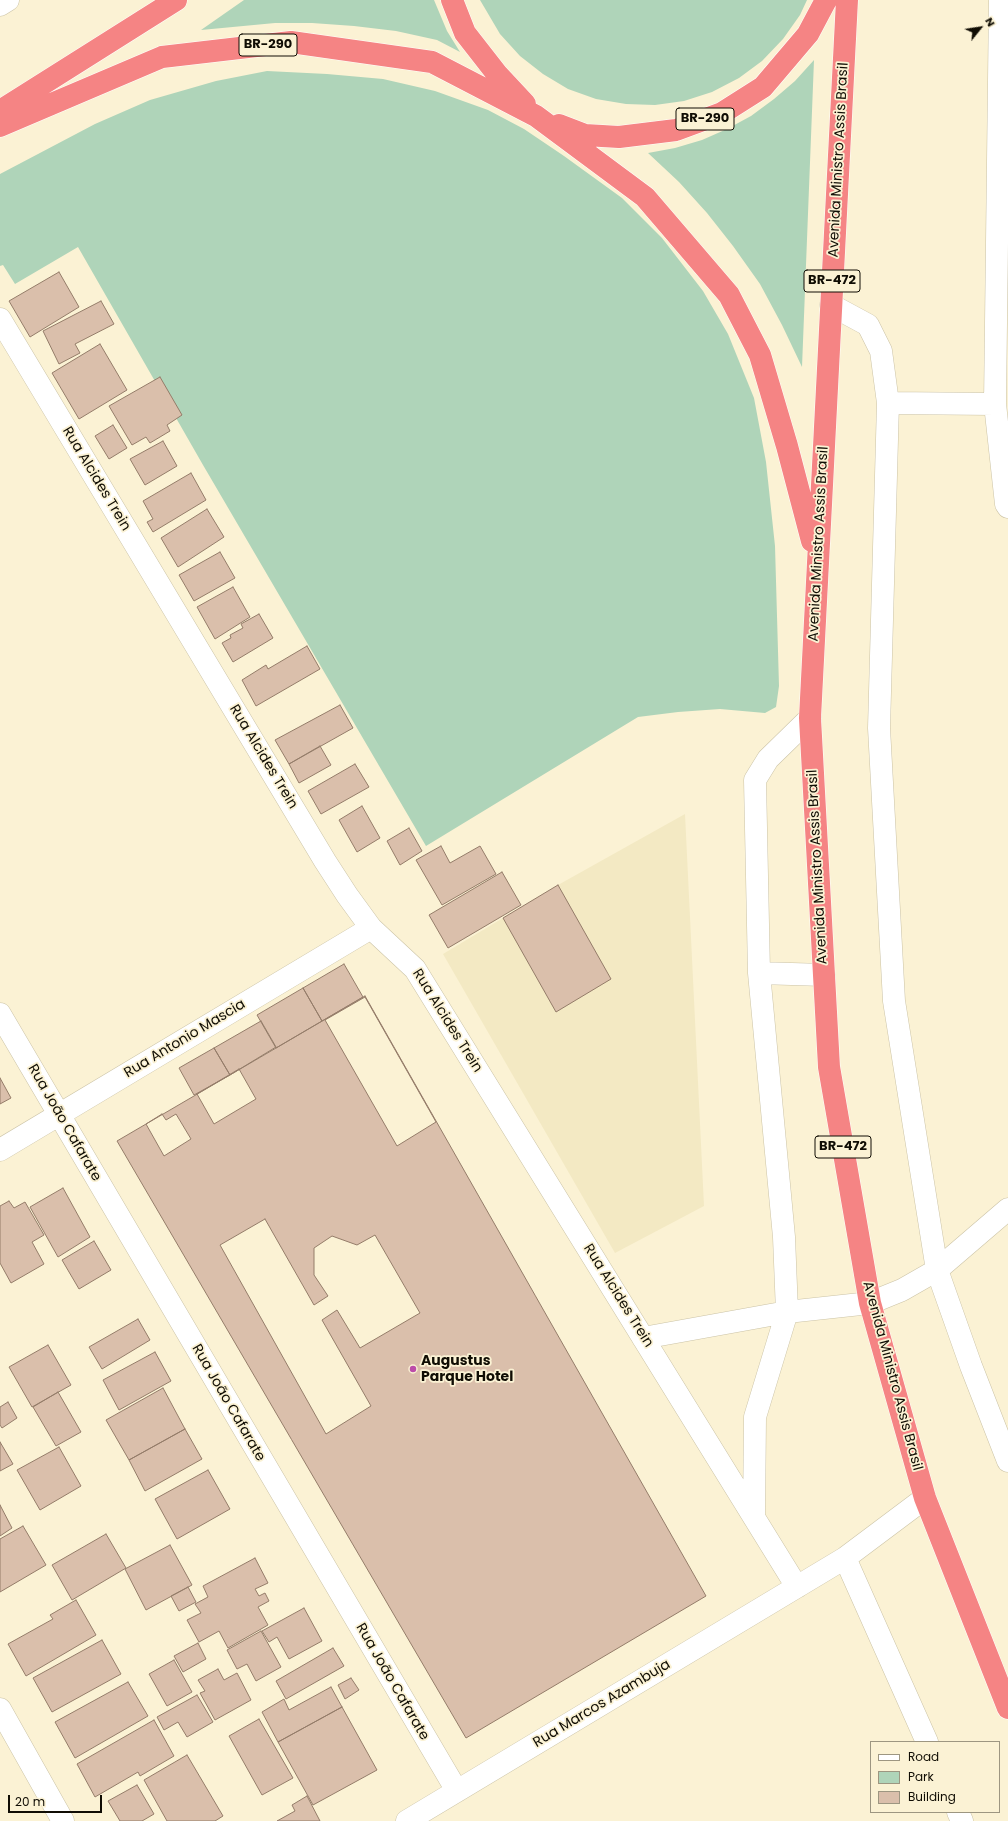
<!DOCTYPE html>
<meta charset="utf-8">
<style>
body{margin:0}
#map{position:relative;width:1008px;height:1821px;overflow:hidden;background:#fbf2d4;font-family:Poppins,sans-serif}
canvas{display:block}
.legend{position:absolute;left:870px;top:1741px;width:130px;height:72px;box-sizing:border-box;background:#fbf2d4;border:1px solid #9d9681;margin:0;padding:5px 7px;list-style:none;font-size:12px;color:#100d04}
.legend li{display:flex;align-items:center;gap:8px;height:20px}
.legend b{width:20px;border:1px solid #9d9681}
.north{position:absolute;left:960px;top:8px;width:40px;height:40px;-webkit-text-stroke:3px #fbf2d4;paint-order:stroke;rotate:60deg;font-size:11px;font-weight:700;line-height:16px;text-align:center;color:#100d04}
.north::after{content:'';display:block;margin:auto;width:14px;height:18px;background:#100d04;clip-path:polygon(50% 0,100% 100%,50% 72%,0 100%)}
.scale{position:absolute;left:8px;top:1795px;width:94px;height:18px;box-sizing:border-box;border:2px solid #100d04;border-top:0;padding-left:5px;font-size:12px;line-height:14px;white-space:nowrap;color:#100d04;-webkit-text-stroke:3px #fbf2d4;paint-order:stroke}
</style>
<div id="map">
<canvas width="1008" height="1821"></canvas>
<ul class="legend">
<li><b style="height:5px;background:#fff"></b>Road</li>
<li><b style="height:11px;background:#afd4b9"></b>Park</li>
<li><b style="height:11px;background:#dabfab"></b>Building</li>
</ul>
<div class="north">N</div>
<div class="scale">20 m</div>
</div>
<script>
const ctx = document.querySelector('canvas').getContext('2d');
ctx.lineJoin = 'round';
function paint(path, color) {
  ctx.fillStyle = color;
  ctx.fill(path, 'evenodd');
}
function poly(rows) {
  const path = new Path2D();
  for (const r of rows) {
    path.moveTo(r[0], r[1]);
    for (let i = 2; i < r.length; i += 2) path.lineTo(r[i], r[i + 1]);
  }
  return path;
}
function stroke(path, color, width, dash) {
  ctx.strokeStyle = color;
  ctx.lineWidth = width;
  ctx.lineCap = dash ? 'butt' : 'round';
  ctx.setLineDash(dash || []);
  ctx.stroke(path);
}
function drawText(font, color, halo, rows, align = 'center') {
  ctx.font = font + ' Poppins,sans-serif';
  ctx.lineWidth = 3.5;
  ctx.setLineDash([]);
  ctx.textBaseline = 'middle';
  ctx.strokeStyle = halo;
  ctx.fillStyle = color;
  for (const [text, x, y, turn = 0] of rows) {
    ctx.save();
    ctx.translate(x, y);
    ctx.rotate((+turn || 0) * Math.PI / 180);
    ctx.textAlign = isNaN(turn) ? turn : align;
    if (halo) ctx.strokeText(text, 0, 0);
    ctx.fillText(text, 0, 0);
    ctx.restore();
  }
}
const built = poly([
 [685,814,704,1206,615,1253,443,954,558,885]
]);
const green = poly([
 [244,0,434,0,447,31,460,52,437,40,396,31,354,26,312,23,275,23,201,30],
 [480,0,807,0,800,15,783,39,762,61,739,78,712,92,684,101,655,105,626,104,596,99,568,89,543,74,520,56,500,34],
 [814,60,802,367,782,325,760,284,733,246,707,213,679,182,648,153,675,148,702,140,727,129,751,116,774,99,795,81],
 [267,71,327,74,383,79,435,91,488,110,524,129,564,156,622,198,662,238,703,291,728,334,754,398,766,462,775,546,779,686,776,707,765,713,720,709,678,712,638,717,426,846,203,465,78,247,15,284,3,265,0,266,0,174,95,124,150,100,216,81]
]);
const building = poly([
 [59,272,79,307,30,337,9,301,59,272],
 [101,301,114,324,75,344,80,353,59,364,43,331,101,301],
 [100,344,127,390,79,419,52,373,100,344],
 [160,377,182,415,167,425,170,431,150,443,146,437,132,445,109,406,160,377],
 [113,425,127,448,109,459,95,436,113,425],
 [163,441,177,466,145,485,130,459,163,441],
 [191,473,206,500,153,532,147,522,153,519,143,501,191,473],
 [207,509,224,537,178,567,161,538,207,509],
 [220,552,235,578,194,601,179,575,220,552],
 [233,587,250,617,215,639,197,607,233,587],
 [259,614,273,638,233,662,222,643,231,638,230,635,243,628,241,624,259,614],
 [307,646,320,669,256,706,242,680,266,665,268,669,307,646],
 [340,705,353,728,289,764,275,740,340,705],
 [320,746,331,765,299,783,289,764,320,746],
 [355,764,369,787,321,814,308,791,355,764],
 [362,806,380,838,357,852,339,820,362,806],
 [409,828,422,851,400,865,387,841,409,828],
 [441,846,450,863,480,846,496,874,442,905,416,860,441,846],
 [502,872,521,905,448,948,429,915,502,872],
 [558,885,611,979,556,1012,503,918,558,885],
 [344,964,363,997,322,1021,303,988,344,964],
 [303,988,322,1021,276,1048,257,1015,303,988],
 [365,996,706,1596,466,1738,117,1141,365,996],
 [365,997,436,1122,397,1146,325,1020,365,997],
 [261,1021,276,1047,230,1075,214,1048,261,1021],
 [214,1048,230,1075,194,1095,179,1068,214,1048],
 [239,1069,256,1099,214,1124,197,1094,239,1069],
 [0,1078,11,1098,0,1104,0,1078],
 [162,1114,166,1120,176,1114,191,1139,164,1156,146,1124,162,1114],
 [63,1188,90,1237,58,1257,30,1207,63,1188],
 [9,1201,14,1208,25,1202,44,1235,32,1242,44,1264,11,1283,0,1263,0,1206,9,1201],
 [265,1219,314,1305,328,1296,314,1275,314,1248,332,1236,357,1245,375,1235,420,1313,360,1348,337,1310,322,1320,371,1406,326,1434,220,1245,265,1219],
 [94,1241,111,1270,79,1289,62,1260,94,1241],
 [138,1319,150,1340,102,1369,89,1347,138,1319],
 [48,1345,71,1385,32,1407,9,1367,48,1345],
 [155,1352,171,1381,119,1410,103,1380,155,1352],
 [163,1388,185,1429,129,1460,106,1420,163,1388],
 [58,1392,81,1432,56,1446,33,1407,58,1392],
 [8,1402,17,1418,2,1428,0,1425,0,1407,8,1402],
 [185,1429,202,1459,145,1491,129,1460,185,1429],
 [0,1442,13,1464,0,1471,0,1442],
 [59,1447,81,1486,40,1510,17,1470,59,1447],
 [208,1470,230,1509,177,1539,155,1499,208,1470],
 [0,1505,12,1528,0,1536,0,1505],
 [23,1526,46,1565,0,1592,0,1539,23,1526],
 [106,1534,126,1568,72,1600,52,1565,106,1534],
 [170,1545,192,1585,146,1610,125,1569,170,1545],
 [255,1558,268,1583,255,1589,259,1596,265,1593,269,1601,258,1607,268,1625,228,1648,219,1631,199,1642,187,1620,201,1613,195,1604,208,1597,203,1586,255,1558],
 [188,1587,196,1602,179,1611,171,1596,188,1587],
 [76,1600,96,1635,26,1676,8,1644,53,1619,50,1615,76,1600],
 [304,1608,322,1641,289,1659,277,1637,269,1642,262,1631,304,1608],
 [261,1631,281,1667,256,1681,247,1664,237,1669,227,1650,261,1631],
 [102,1640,121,1674,52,1712,33,1678,102,1640],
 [198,1643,206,1659,183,1672,174,1656,198,1643],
 [333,1648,344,1666,286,1699,276,1681,333,1648],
 [174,1660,192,1692,167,1706,149,1674,174,1660],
 [218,1669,224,1680,237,1673,251,1700,215,1720,200,1693,205,1691,198,1680,218,1669],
 [351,1678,359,1690,345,1699,338,1685,351,1678],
 [128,1682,148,1716,75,1758,55,1722,128,1682],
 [331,1687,342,1707,278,1742,262,1712,284,1699,289,1710,331,1687],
 [197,1695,213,1722,187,1737,178,1722,164,1730,157,1717,197,1695],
 [342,1707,377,1770,313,1805,278,1742,342,1707],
 [259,1719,293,1778,262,1795,229,1736,259,1719],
 [154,1720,174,1756,140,1776,138,1772,95,1797,77,1764,154,1720],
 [187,1755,223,1816,215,1821,167,1821,144,1780,187,1755],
 [137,1785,154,1814,142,1821,120,1821,108,1801,137,1785],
 [307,1796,320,1821,277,1821,295,1811,292,1805,307,1796]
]);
const minor = poly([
 [1000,0,995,404,1006,504,1008,507],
 [0,5,8,0],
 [831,305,868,325,881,351,888,403,879,728,894,1001,937,1270,971,1366,1008,1461],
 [0,319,325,861,347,895,371,928,415,969,797,1587],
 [888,403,995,404],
 [759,973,824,975],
 [0,1014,457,1791],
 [0,1150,371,928],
 [643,1338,787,1312,870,1303,902,1290,937,1270,1008,1209],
 [754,1516,755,1417,787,1312,784,1237,759,973,755,780,768,759,810,718],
 [845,1558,927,1742],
 [0,1709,63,1821],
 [958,1812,962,1821],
 [407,1821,845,1558,925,1498]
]);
const highway = poly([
 [452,0,465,33,497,74,525,104],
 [847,0,810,718,829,1067,870,1303,925,1498,1008,1708],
 [0,111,176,0],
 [559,125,585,135,619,137,676,130,722,113,763,87,808,34,826,0],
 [0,126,162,57,291,42,432,62,536,116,645,197,729,295,760,355,787,446,812,541]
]);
const markers = [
 [413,1369,4,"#bc4ca9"]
];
const shields = [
 [268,45,58],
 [705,119,58],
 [832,281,56],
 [843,1147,56]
];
const shieldNames = [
 ["BR-290",268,45],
 ["BR-290",705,119],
 ["BR-472",832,281],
 ["BR-472",843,1147]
];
const streetNames = [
 ["Avenida Ministro Assis Brasil",839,160,-87],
 ["Rua Alcides Trein",96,479,59],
 ["Avenida Ministro Assis Brasil",819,544,-87],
 ["Rua Alcides Trein",263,757,59],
 ["Avenida Ministro Assis Brasil",818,867,-93],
 ["Rua Alcides Trein",447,1021,58],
 ["Rua Antonio Mascia",185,1039,-31],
 ["Rua João Cafarate",64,1123,60],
 ["Rua Alcides Trein",618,1296,58],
 ["Avenida Ministro Assis Brasil",892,1376,75],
 ["Rua João Cafarate",228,1403,60],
 ["Rua João Cafarate",392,1682,60],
 ["Rua Marcos Azambuja",602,1704,-31]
];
const poiNames = [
 ["Augustus",421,1361],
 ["Parque Hotel",421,1377]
];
paint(built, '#f3e9c3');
paint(green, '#afd4b9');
paint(building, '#dabfab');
stroke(building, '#947c69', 1);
stroke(minor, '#cbc3a6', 23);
stroke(highway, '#fff', 23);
stroke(minor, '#fff', 22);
stroke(highway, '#f58484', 22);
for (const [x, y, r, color] of markers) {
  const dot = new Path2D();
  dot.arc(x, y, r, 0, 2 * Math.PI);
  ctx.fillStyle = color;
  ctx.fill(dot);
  stroke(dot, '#fbf2d4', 1.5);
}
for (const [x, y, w] of shields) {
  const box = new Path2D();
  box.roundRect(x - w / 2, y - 11, w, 22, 3);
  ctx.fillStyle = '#fbf2d4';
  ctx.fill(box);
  stroke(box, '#100d04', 1);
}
drawText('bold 13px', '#100d04', null, shieldNames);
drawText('14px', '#100d04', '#fbf2d4', streetNames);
drawText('bold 14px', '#100d04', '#fbf2d4', poiNames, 'left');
</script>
